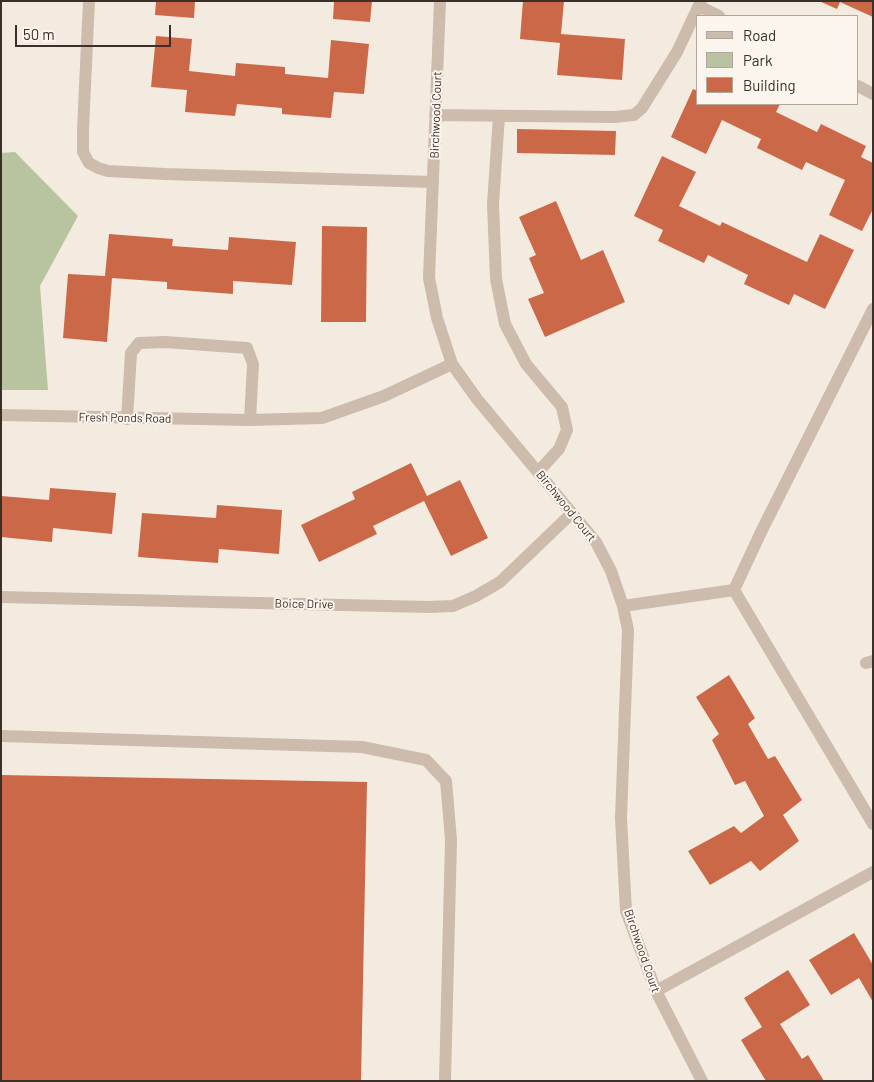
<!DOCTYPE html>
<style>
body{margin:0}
#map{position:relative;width:874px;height:1082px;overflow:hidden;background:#f4ebe0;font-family:Barlow,sans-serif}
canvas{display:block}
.frame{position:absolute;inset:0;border:2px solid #3b2f2a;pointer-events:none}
.legend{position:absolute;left:696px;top:15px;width:162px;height:90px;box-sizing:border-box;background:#fbf5ed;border:1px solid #aea69f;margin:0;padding:6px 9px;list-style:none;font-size:15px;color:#3b2f2a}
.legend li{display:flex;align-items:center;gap:10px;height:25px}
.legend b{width:25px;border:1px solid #aea69f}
.scale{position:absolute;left:15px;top:25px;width:156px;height:22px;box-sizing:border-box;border:2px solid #3b2f2a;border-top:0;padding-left:6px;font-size:15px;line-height:18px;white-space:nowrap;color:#3b2f2a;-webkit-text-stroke:4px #fbf5ed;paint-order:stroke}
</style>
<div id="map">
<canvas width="874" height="1082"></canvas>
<div class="frame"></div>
<ul class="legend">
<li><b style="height:6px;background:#cdbbab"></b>Road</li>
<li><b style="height:14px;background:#b8c49f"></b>Park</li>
<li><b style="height:14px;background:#ca6848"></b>Building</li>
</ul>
<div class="scale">50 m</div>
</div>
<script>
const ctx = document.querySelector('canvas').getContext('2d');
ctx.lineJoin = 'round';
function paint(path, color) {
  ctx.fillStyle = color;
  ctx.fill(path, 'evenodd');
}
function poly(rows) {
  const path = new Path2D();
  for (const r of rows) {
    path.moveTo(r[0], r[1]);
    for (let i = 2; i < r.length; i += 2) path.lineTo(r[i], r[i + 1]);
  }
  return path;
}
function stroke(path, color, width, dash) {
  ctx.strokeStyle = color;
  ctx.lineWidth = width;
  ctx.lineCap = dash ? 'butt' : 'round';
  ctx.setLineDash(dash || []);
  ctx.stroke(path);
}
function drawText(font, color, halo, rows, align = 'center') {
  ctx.font = font + ' Barlow,sans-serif';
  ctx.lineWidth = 4;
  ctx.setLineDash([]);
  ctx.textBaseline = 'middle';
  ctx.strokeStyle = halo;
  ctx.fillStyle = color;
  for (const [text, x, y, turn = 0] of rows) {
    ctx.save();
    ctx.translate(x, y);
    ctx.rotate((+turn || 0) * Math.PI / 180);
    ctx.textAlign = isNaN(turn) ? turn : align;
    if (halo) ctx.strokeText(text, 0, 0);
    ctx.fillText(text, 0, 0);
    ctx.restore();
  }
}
const green = poly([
 [15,152,78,216,40,286,48,390,1,390,1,153]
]);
const building = poly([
 [156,1,195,1,194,18,155,15],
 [334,1,372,1,370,22,333,19],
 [523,1,564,1,561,34,625,39,622,80,557,75,560,43,520,39],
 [819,1,873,1,873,17,840,2,837,9],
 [156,36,192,39,189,71,235,76,236,63,285,67,285,74,328,78,331,40,369,44,364,94,334,92,331,118,282,114,282,108,237,104,235,116,185,112,187,90,151,87],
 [693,89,698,91,698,104,780,104,776,112,817,132,821,124,866,146,861,157,873,163,873,209,862,231,829,215,845,180,806,162,802,170,757,148,761,139,722,120,706,154,671,137],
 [517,129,616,131,615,155,517,153],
 [662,156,696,172,679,206,720,226,722,222,807,262,820,234,854,250,825,309,794,294,789,305,744,284,748,275,708,255,704,263,658,241,663,230,634,216],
 [556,201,581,260,603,250,625,302,545,337,528,299,544,293,529,258,536,255,519,217],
 [322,226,367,227,366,322,321,322],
 [109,234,173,239,172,246,228,250,229,237,296,242,292,285,233,281,233,294,167,289,167,282,112,278,107,342,63,338,68,274,105,276],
 [411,463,427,496,460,480,488,538,451,556,424,501,373,526,377,534,319,562,301,525,355,499,352,492],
 [50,488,116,493,112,534,53,528,52,542,1,537,1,496,49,500],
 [217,505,282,510,279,554,219,549,218,563,138,557,142,513,216,518],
 [729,675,755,718,748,724,768,759,775,756,802,800,783,815,799,841,760,871,751,861,710,885,688,851,734,826,741,833,764,816,745,781,735,785,712,740,719,734,696,697],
 [1,775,367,782,361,1081,1,1081],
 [854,933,873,965,873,1002,859,978,831,995,809,960],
 [788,970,810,1005,780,1024,802,1059,808,1055,824,1081,766,1081,741,1040,762,1027,744,998]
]);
const minor = poly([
 [89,1,83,129,83,152,89,163,98,168,108,171,165,174,433,182],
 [440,1,429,278,437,318,452,364,477,399,596,542,611,571,623,606,628,630,621,818,626,911,656,991,702,1081],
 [699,6,719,16],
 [858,86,873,94],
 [435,115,614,117,634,115,642,108,677,52,701,1],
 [499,116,493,204,496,279,505,324,526,364,562,407,567,430,559,449,538,472],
 [1,415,250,420,322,418,384,396,452,364],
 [127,419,131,353,139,343,165,342,247,348,253,364,250,420],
 [734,590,761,532,873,309],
 [1,597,428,607,453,606,476,596,500,582,572,513],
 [623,606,734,590,873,824],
 [866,663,873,661],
 [1,736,362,747,426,760,446,781,451,840,445,1081],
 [656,991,873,872]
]);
const streetNames = [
 ["Birchwood Court",436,115,-88],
 ["Fresh Ponds Road",125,418,1],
 ["Birchwood Court",566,506,51],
 ["Boice Drive",304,604,1],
 ["Birchwood Court",642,951,71]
];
paint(green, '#b8c49f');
paint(building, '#ca6848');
stroke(minor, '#cdbbab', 12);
drawText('12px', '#3b2f2a', '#fbf5ed', streetNames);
</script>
